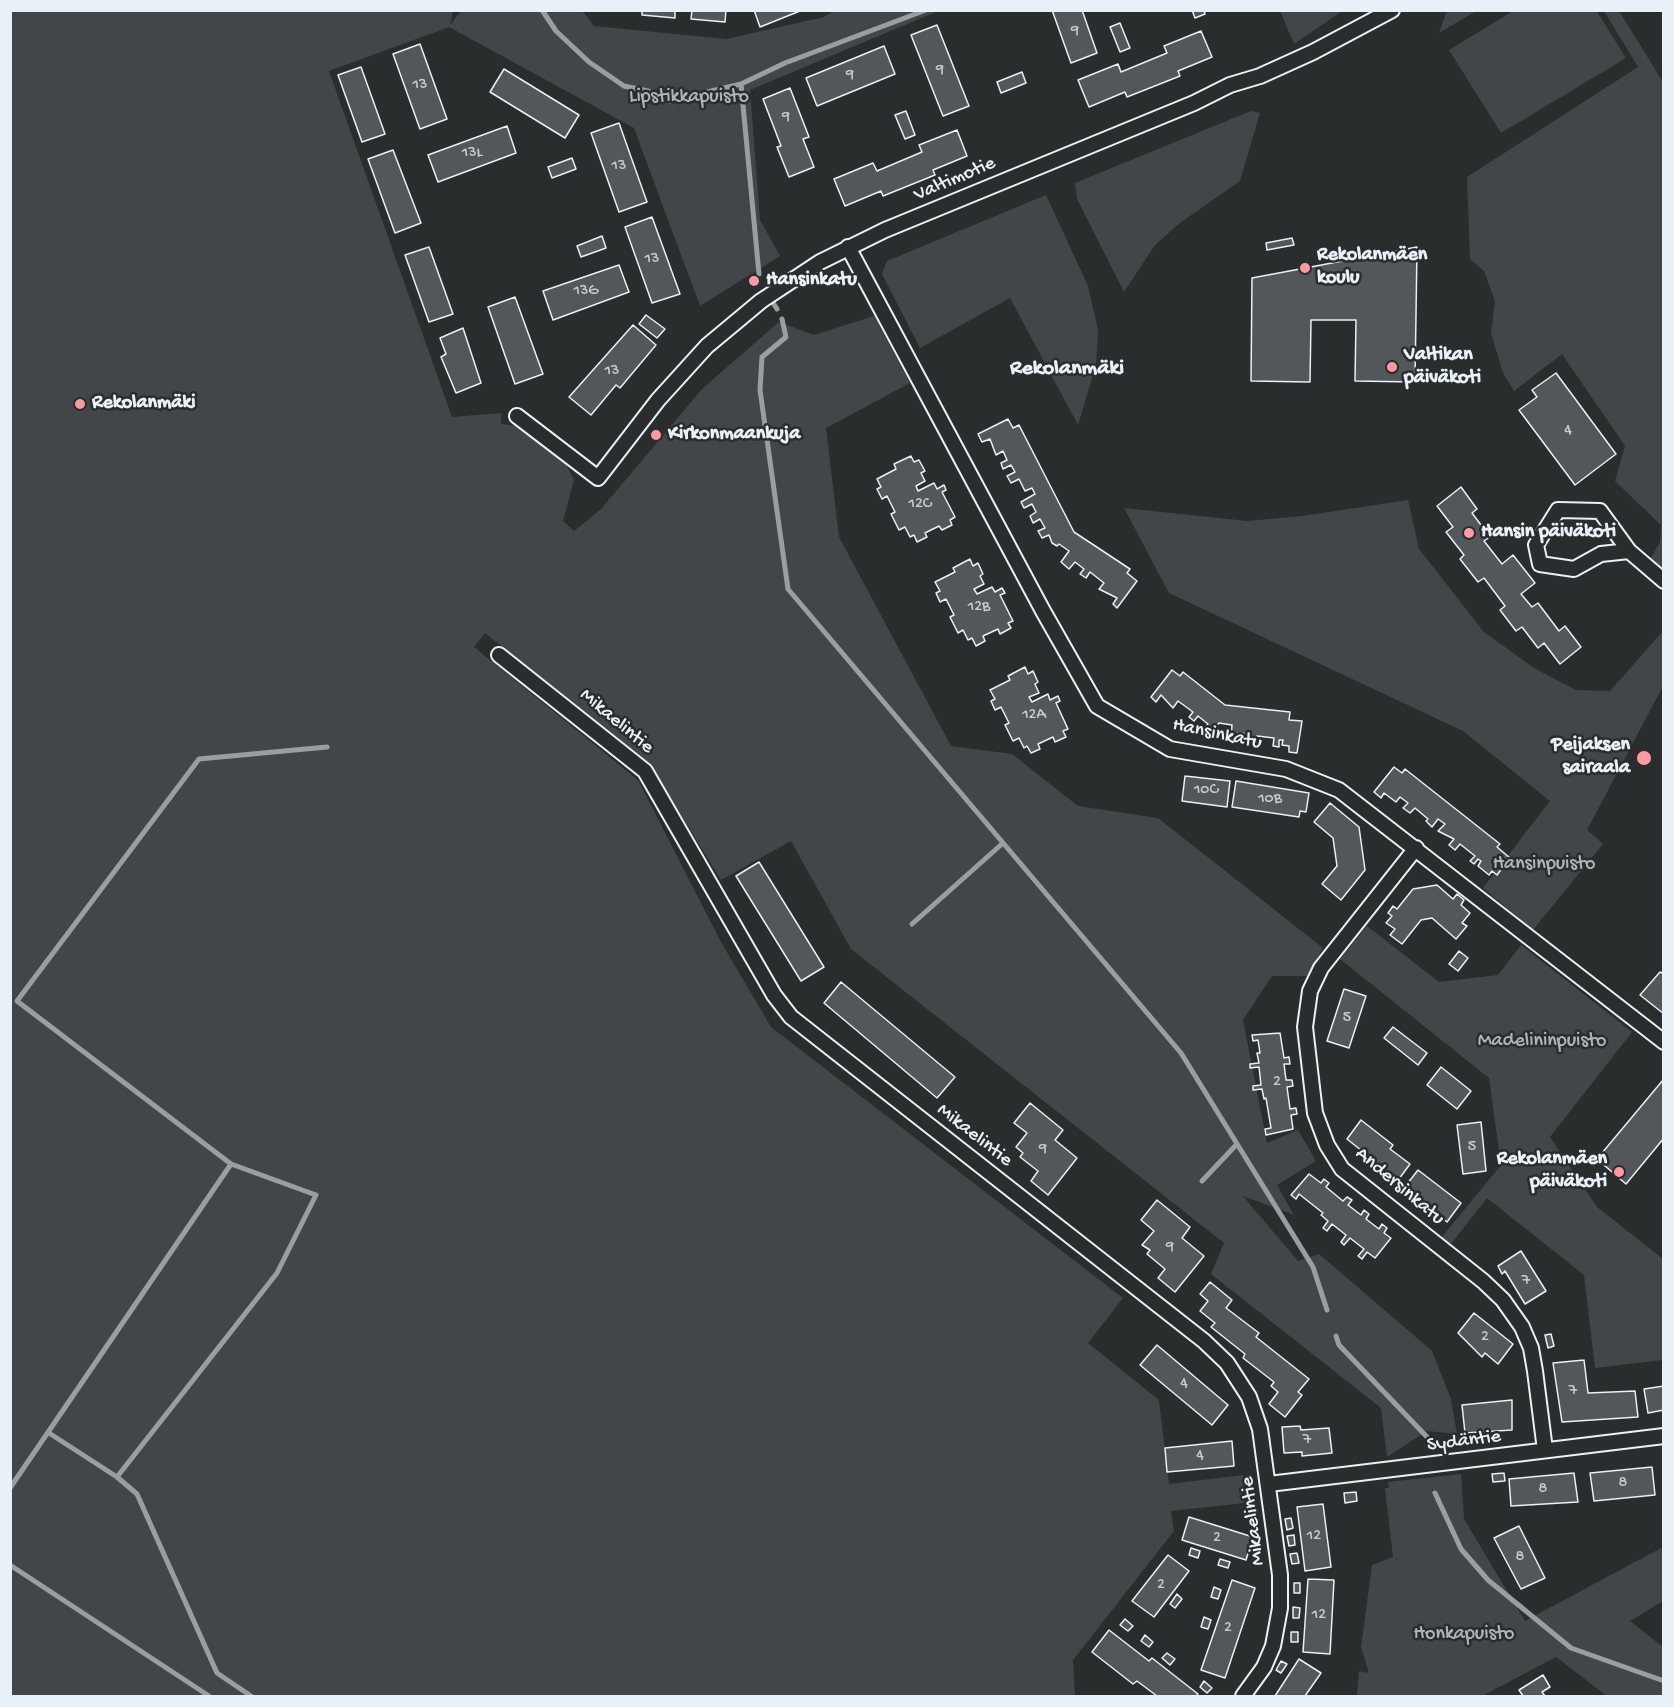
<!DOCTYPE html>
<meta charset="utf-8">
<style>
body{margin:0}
#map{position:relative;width:1674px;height:1707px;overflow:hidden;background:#2a2d2e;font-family:"Gochi Hand",sans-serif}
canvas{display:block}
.frame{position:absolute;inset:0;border:12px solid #e8f1f8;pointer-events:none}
</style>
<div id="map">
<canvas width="1674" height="1707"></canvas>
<div class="frame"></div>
</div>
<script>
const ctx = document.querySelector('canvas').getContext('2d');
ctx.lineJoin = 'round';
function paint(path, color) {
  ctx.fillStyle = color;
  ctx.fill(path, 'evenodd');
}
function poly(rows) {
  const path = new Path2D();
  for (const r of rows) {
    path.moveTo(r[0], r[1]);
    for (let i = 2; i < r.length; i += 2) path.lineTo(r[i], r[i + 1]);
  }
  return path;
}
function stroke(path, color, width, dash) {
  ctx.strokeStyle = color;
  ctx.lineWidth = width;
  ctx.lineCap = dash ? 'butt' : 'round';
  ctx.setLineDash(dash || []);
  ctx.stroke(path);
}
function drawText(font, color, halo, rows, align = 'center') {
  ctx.font = font + ' "Gochi Hand",sans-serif';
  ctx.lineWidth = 5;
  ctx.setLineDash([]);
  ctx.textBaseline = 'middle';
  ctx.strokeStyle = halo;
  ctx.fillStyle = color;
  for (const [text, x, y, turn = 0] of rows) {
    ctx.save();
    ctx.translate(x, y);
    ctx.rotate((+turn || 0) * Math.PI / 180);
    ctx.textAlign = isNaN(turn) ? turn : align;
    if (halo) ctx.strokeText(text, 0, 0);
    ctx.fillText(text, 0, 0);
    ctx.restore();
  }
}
const green = poly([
 [582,10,594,26,726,39,824,17,834,11,938,11,750,90,760,220,780,256,700,306,634,128,449,27,329,71,452,417,501,413,501,424,516,426,567,466,574,480,563,521,574,531,601,509,703,388,779,322,814,335,874,316,910,383,826,428,839,537,951,746,1012,754,1078,806,1158,818,1323,948,1307,976,1272,976,1243,1020,1267,1143,1298,1130,1316,1161,1277,1185,1294,1215,1243,1196,1298,1261,1319,1254,1432,1351,1451,1399,1457,1434,1427,1431,1387,1457,1381,1408,1211,1274,1224,1243,851,949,791,841,721,880,649,763,485,633,474,647,638,780,721,942,771,1027,1123,1298,1088,1343,1159,1400,1169,1484,1243,1475,1245,1503,1171,1511,1174,1531,1073,1660,1075,1696,11,1696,11,11,453,11,450,25,461,11],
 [1450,10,1476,10,1476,11,1439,33,1446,13],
 [1596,10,1626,58,1501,133,1449,50,1513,11],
 [1280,11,1342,11,1294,44],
 [1604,11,1619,11,1663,82,1663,571,1651,558,1660,542,1661,525,1615,481,1625,446,1562,354,1514,391,1503,373,1491,333,1495,301,1484,271,1470,259,1467,177,1638,67],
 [1251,111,1260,113,1240,181,1180,223,1155,245,1124,292,1077,199,1075,183],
 [1046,195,1088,286,1098,330,1096,365,1078,425,1010,298,920,348,882,274,887,261],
 [1408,500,1419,549,1484,632,1534,668,1576,690,1610,691,1663,631,1663,686,1587,830,1603,844,1533,930,1483,888,1550,801,1463,731,1169,593,1124,508,1247,521,1302,516],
 [1367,926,1439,982,1498,975,1521,945,1632,1032,1550,1137,1597,1207,1663,1259,1663,1360,1595,1368,1584,1275,1487,1198,1450,1245,1441,1238,1501,1165,1489,1078,1340,959],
 [1461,1474,1464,1519,1525,1621,1663,1547,1663,1601,1630,1621,1663,1647,1663,1696,1607,1696,1556,1657,1482,1696,1357,1696,1359,1671,1369,1673,1361,1647,1372,1565,1393,1557,1385,1488,1389,1488,1388,1482]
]);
const stream = poly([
 [542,10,556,31,589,62,624,86,648,91,669,101,741,84],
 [759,274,741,84,785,63,926,10],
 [772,301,777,309],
 [782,319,786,337,762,357,760,390,788,589,1181,1053,1313,1267,1327,1310],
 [912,924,1003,843],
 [1202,1181,1237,1144],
 [1336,1336,1339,1345,1428,1438],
 [49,1433,117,1477,137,1494,217,1673,251,1696],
 [117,1477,277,1273,316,1195,231,1164],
 [10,1488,231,1164,17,1001,199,759,327,747],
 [1435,1493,1461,1549,1488,1580,1571,1648,1664,1681],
 [10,1565,209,1696]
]);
const building = poly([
 [642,10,675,10,675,18,642,15,642,10],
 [692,10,726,10,725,22,691,19,692,10],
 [754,10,800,10,800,11,760,27,754,10],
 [1052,10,1082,10,1097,53,1071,63,1052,10],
 [1192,10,1204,10,1205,14,1195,18,1192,10],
 [1120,23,1130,48,1120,52,1110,27,1120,23],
 [937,25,969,106,943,116,911,35,937,25],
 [1201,31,1212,57,1178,71,1180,76,1127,97,1125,92,1089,107,1078,80,1118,64,1121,72,1167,53,1164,46,1201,31],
 [420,44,447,119,420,129,393,54,420,44],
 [884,46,895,74,817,106,806,78,884,46],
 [361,67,385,134,362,142,338,75,361,67],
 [504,69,579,115,565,138,490,92,504,69],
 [1022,72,1026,83,1001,93,997,82,1022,72],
 [790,88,809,137,803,139,814,167,789,177,777,147,781,146,763,99,790,88],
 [906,111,915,135,905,139,895,115,906,111],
 [619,123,647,202,619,212,591,133,619,123],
 [507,126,516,153,438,182,428,155,507,126],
 [957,130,967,156,933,170,935,175,883,196,881,191,845,206,834,179,873,163,877,171,922,152,919,145,957,130],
 [393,150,421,223,395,233,368,159,393,150],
 [572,158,576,169,552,178,548,167,572,158],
 [652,217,680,294,652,303,625,227,652,217],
 [602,236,606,248,581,257,577,246,602,236],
 [1292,238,1294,245,1267,250,1266,243,1292,238],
 [429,247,453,314,429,322,405,255,429,247],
 [1417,247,1415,382,1355,381,1356,320,1311,320,1310,382,1251,381,1252,278,1417,247],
 [619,265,629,292,553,320,543,291,619,265],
 [515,297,543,374,515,384,488,307,515,297],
 [646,315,665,329,657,338,639,324,646,315],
 [633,325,656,345,620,388,616,385,591,415,569,397,633,325],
 [463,328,481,383,456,393,441,357,446,354,440,338,463,328],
 [1556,373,1616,454,1575,485,1519,410,1537,397,1532,390,1556,373],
 [1008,419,1013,428,1019,425,1074,532,1130,569,1127,573,1137,581,1117,608,1113,604,1117,598,1099,589,1104,583,1090,572,1086,578,1080,574,1084,569,1075,562,1069,569,1061,562,1069,551,1059,544,1057,546,1052,543,1049,535,1042,538,1038,531,1045,528,1040,519,1033,523,1030,516,1036,512,1032,504,1024,508,1021,502,1035,494,1032,488,1025,491,1019,479,1011,483,1007,476,1015,472,1011,465,1003,469,1001,463,1007,460,1003,451,996,455,990,439,982,442,978,434,1008,419],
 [911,456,914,462,919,460,925,471,921,473,925,481,916,486,918,491,934,483,937,489,944,485,946,490,942,492,955,517,950,520,952,525,942,530,939,526,925,533,927,537,917,542,914,535,910,537,905,527,899,530,891,514,895,512,887,496,882,499,877,489,881,487,877,479,896,469,894,464,911,456],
 [1461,487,1477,509,1472,513,1490,537,1484,541,1502,564,1513,555,1535,583,1521,594,1532,607,1538,603,1559,631,1565,626,1581,647,1560,664,1544,643,1538,648,1522,627,1516,631,1500,610,1505,606,1484,578,1478,582,1460,559,1464,555,1446,532,1453,527,1437,506,1461,487],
 [970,559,973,566,978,563,983,574,980,576,984,584,974,589,977,594,992,587,995,592,1002,588,1005,593,1000,595,1013,621,1008,623,1011,628,1000,634,998,629,983,636,985,641,976,646,972,638,968,640,963,630,958,633,950,617,954,615,946,599,940,602,936,593,940,591,935,582,955,572,953,568,970,559],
 [1025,667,1028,674,1033,671,1038,682,1035,684,1039,693,1029,697,1032,702,1048,694,1050,700,1058,696,1060,701,1056,703,1068,729,1063,731,1066,737,1055,742,1053,737,1038,744,1040,749,1031,753,1027,746,1024,748,1019,738,1013,741,1005,725,1009,723,1001,707,995,710,991,701,995,699,990,690,1010,680,1008,676,1025,667],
 [1172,670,1180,676,1183,672,1225,705,1290,712,1289,720,1302,721,1297,753,1289,752,1289,746,1282,745,1283,740,1279,740,1279,747,1273,746,1274,738,1257,736,1256,743,1249,742,1250,734,1238,733,1237,741,1231,740,1232,725,1219,723,1210,734,1204,729,1208,724,1198,716,1194,721,1189,717,1193,712,1178,701,1173,708,1161,695,1156,702,1151,697,1172,670],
 [1394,767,1402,773,1405,769,1500,844,1497,847,1510,858,1497,875,1492,871,1489,875,1478,866,1481,861,1478,859,1474,864,1470,861,1475,856,1460,844,1455,850,1449,845,1454,839,1438,831,1445,824,1438,819,1432,827,1426,821,1428,819,1415,808,1410,813,1403,808,1408,803,1400,797,1396,802,1384,793,1381,798,1374,792,1394,767],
 [1185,776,1230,781,1227,807,1182,801,1185,776],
 [1236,781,1309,793,1306,812,1300,811,1299,817,1232,807,1236,781],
 [1330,803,1359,827,1365,870,1341,900,1322,884,1337,866,1333,838,1314,822,1330,803],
 [759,862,824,967,801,981,736,876,759,862],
 [1437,885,1453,899,1457,894,1464,900,1461,905,1470,913,1462,923,1467,926,1456,939,1432,918,1421,920,1402,944,1390,935,1395,929,1386,923,1392,916,1388,913,1393,906,1397,909,1413,889,1437,885],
 [1459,951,1468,958,1458,971,1449,964,1459,951],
 [1660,972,1664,974,1664,1014,1640,995,1660,972],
 [841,982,955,1077,937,1098,824,1003,841,982],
 [1344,989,1366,996,1349,1048,1327,1041,1344,989],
 [1393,1027,1427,1053,1418,1065,1384,1038,1393,1027],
 [1280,1033,1284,1058,1289,1057,1290,1064,1284,1064,1286,1080,1292,1080,1293,1086,1287,1087,1290,1109,1296,1108,1297,1114,1291,1115,1293,1129,1266,1135,1265,1129,1271,1128,1266,1098,1264,1099,1262,1089,1253,1090,1253,1086,1261,1085,1259,1067,1250,1068,1250,1064,1259,1063,1257,1053,1260,1053,1258,1040,1253,1041,1252,1035,1280,1033],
 [1441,1067,1471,1091,1457,1109,1427,1085,1441,1067],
 [1663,1080,1664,1138,1626,1184,1597,1159,1663,1080],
 [1030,1103,1063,1130,1055,1140,1077,1158,1048,1195,1031,1181,1038,1171,1020,1157,1023,1153,1016,1147,1027,1133,1014,1123,1030,1103],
 [1361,1120,1393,1145,1390,1149,1410,1164,1396,1183,1375,1166,1377,1163,1347,1139,1361,1120],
 [1481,1122,1486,1171,1463,1174,1457,1125,1481,1122],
 [1418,1170,1461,1203,1447,1222,1404,1188,1418,1170],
 [1309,1174,1321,1183,1324,1179,1329,1183,1326,1187,1343,1201,1347,1197,1352,1200,1348,1205,1361,1215,1364,1210,1369,1214,1366,1219,1379,1229,1382,1224,1387,1228,1384,1233,1391,1238,1375,1258,1367,1252,1362,1259,1358,1256,1364,1249,1350,1238,1344,1245,1341,1242,1346,1235,1332,1224,1327,1231,1323,1228,1328,1221,1321,1215,1323,1213,1299,1194,1296,1199,1291,1195,1309,1174],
 [1157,1200,1190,1227,1182,1238,1204,1256,1175,1292,1158,1278,1165,1269,1147,1254,1150,1250,1142,1245,1154,1231,1141,1220,1157,1200],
 [1521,1251,1546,1291,1525,1304,1505,1271,1502,1274,1498,1266,1521,1251],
 [1210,1282,1232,1300,1226,1308,1259,1333,1256,1337,1309,1379,1298,1392,1302,1395,1285,1417,1269,1404,1278,1392,1271,1386,1274,1382,1243,1358,1245,1354,1211,1327,1215,1323,1200,1311,1208,1301,1200,1294,1210,1282],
 [1474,1313,1513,1344,1498,1364,1485,1353,1482,1357,1458,1333,1474,1313],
 [1551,1334,1554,1346,1548,1348,1545,1335,1551,1334],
 [1157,1345,1228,1405,1212,1425,1140,1365,1157,1345],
 [1584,1360,1588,1393,1635,1391,1638,1417,1562,1422,1553,1363,1584,1360],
 [1664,1386,1664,1410,1648,1413,1644,1389,1664,1386],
 [1512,1400,1512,1430,1465,1433,1462,1405,1512,1400],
 [1300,1426,1301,1430,1329,1428,1332,1453,1302,1456,1302,1452,1284,1453,1282,1427,1300,1426],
 [1232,1441,1234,1466,1167,1472,1165,1448,1232,1441],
 [1652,1467,1655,1495,1594,1501,1590,1473,1652,1467],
 [1504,1473,1505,1481,1493,1482,1492,1474,1504,1473],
 [1574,1473,1578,1502,1511,1506,1509,1479,1574,1473],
 [1356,1492,1357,1501,1345,1503,1344,1493,1356,1492],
 [1323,1504,1331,1567,1305,1571,1297,1507,1323,1504],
 [1189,1517,1253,1537,1246,1560,1182,1540,1189,1517],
 [1291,1518,1293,1528,1287,1530,1285,1519,1291,1518],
 [1519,1526,1545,1578,1521,1589,1494,1538,1519,1526],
 [1294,1535,1295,1545,1289,1546,1287,1536,1294,1535],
 [1191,1548,1200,1551,1198,1558,1189,1555,1191,1548],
 [1297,1553,1299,1563,1292,1564,1290,1554,1297,1553],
 [1168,1555,1189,1571,1154,1617,1132,1601,1168,1555],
 [1220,1559,1230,1562,1228,1568,1218,1565,1220,1559],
 [1308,1579,1334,1580,1330,1654,1303,1652,1308,1579],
 [1232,1580,1255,1588,1225,1678,1201,1670,1232,1580],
 [1294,1583,1300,1583,1300,1593,1294,1593,1294,1583],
 [1214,1587,1221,1590,1218,1599,1211,1597,1214,1587],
 [1177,1594,1182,1599,1175,1608,1170,1604,1177,1594],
 [1293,1607,1300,1608,1299,1618,1293,1618,1293,1607],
 [1204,1617,1211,1620,1208,1629,1201,1627,1204,1617],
 [1125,1619,1133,1626,1128,1631,1120,1625,1125,1619],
 [1109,1630,1149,1661,1152,1658,1198,1694,1196,1696,1157,1696,1137,1681,1133,1684,1092,1652,1109,1630],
 [1291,1632,1298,1632,1298,1642,1291,1642,1291,1632],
 [1145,1635,1153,1642,1149,1647,1141,1641,1145,1635],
 [1167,1653,1175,1659,1170,1665,1162,1658,1167,1653],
 [1299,1659,1321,1673,1305,1696,1275,1696,1299,1659],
 [1281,1661,1287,1664,1281,1673,1276,1670,1281,1661],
 [1543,1675,1550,1687,1542,1692,1545,1696,1523,1696,1519,1690,1543,1675],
 [1204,1681,1212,1688,1207,1693,1200,1687,1204,1681]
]);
const minor = poly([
 [848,247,1043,611,1097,706,1170,749,1286,769,1339,790,1664,1042],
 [517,416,598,478,658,400,707,346,761,301,820,262,885,230,1194,103,1230,85,1260,76,1313,52,1392,10],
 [1629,551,1601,554,1574,569,1540,564,1536,545,1558,510,1600,511,1629,551,1664,581],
 [499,655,645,771,774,995,791,1017,1204,1341,1227,1363,1249,1397,1260,1429,1280,1575,1280,1608,1273,1646,1264,1667,1243,1696],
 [1416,848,1321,968,1310,991,1305,1027,1315,1113,1327,1145,1342,1169,1483,1281,1503,1300,1522,1327,1531,1348,1535,1371,1545,1450],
 [1269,1484,1664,1436]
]);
const markers = [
 [1305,268,6,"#ff9aa2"],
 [754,281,6,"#ff9aa2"],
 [1392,367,6,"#ff9aa2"],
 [80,404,6,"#ff9aa2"],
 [656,435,6,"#ff9aa2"],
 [1469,533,6,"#ff9aa2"],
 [1644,758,8,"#ff9aa2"],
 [1619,1172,6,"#ff9aa2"]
];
const numberNames = [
 ["9",1075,32],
 ["9",940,71],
 ["9",850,76],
 ["13",420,86],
 ["9",786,118],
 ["13L",472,154],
 ["13",619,167],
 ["13",652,260],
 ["13G",586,292],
 ["13",612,372],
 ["4",1568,432],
 ["12C",920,505],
 ["12B",979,608],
 ["12A",1034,716],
 ["10C",1206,791],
 ["10B",1270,800],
 ["5",1347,1019],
 ["2",1277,1083],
 ["5",1472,1148],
 ["9",1043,1150],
 ["9",1170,1248],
 ["7",1526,1282],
 ["2",1485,1338],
 ["4",1184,1385],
 ["7",1573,1392],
 ["7",1307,1441],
 ["4",1200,1457],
 ["8",1623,1484],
 ["8",1543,1490],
 ["12",1314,1537],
 ["2",1217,1539],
 ["8",1520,1558],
 ["2",1161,1586],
 ["12",1319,1616],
 ["2",1228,1629]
];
const parkNames = [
 ["Lipstikkapuisto",689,98],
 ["Hansinpuisto",1544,865],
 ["Madelininpuisto",1542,1042],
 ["Honkapuisto",1464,1635]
];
const streetNames = [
 ["Valtimotie",955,180,-23],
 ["Mikaelintie",616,722,40],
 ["Hansinkatu",1217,735,12],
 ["Mikaelintie",974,1136,38],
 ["Andersinkatu",1399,1187,40],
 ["Sydäntie",1464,1442,-7],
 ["Mikaelintie",1254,1521,-97]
];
const poiNames = [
 ["Rekolanmäen",1317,256],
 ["koulu",1317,279],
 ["Hansinkatu",766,281],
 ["Valtikan",1404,356],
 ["päiväkoti",1404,379],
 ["Rekolanmäki",92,404],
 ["Kirkonmaankuja",668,435],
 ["Hansin päiväkoti",1481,533],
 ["Peijaksen",1630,746,"right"],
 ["sairaala",1630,769,"right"],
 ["Rekolanmäen",1607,1160,"right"],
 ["päiväkoti",1607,1183,"right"]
];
const quarterNames = [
 ["Rekolanmäki",1067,370]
];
paint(green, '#424648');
stroke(stream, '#989fa3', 5);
paint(building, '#535759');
stroke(building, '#e8f1f8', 1.5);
stroke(minor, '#e8f1f8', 18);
stroke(minor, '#2a2d2e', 14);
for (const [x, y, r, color] of markers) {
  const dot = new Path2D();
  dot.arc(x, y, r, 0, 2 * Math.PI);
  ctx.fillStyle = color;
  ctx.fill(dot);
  stroke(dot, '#2a2d2e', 2);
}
drawText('16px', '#c3cad0', null, numberNames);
drawText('20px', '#aeb5ba', '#2a2d2e', parkNames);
drawText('20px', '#e8f1f8', '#2a2d2e', streetNames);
drawText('bold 20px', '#e8f1f8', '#2a2d2e', poiNames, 'left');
drawText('bold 22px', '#e8f1f8', '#2a2d2e', quarterNames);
</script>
